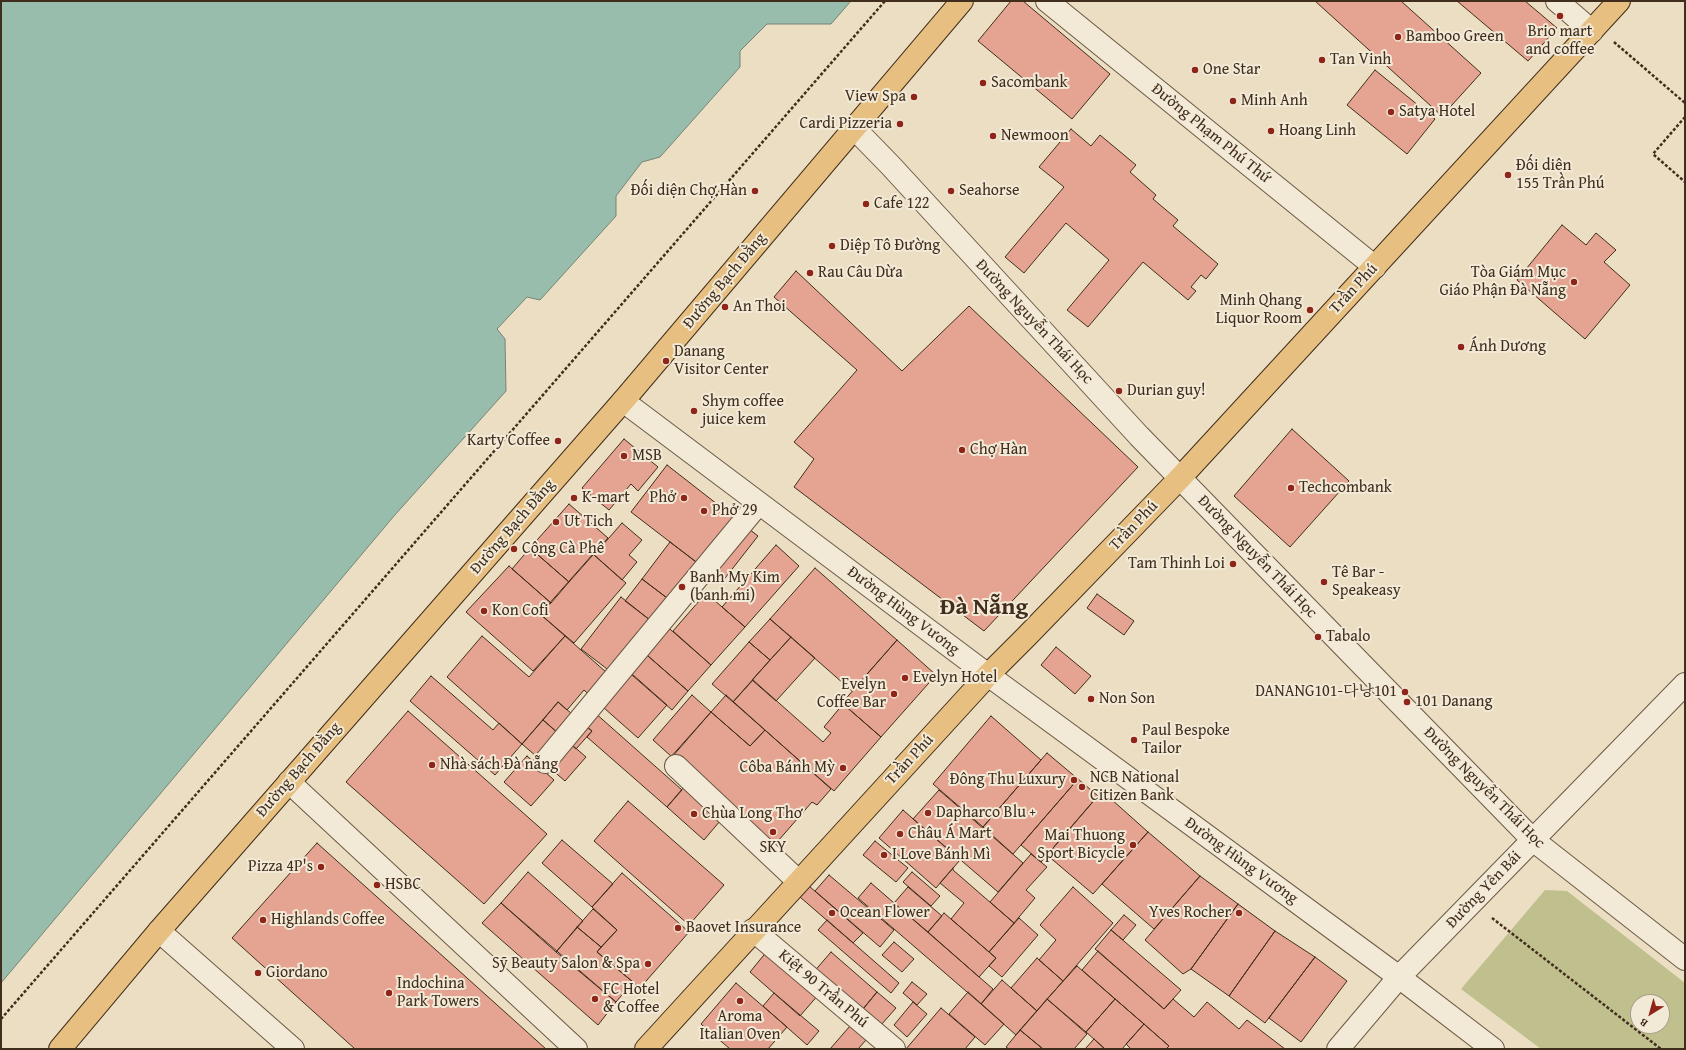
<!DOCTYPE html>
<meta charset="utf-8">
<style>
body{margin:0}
#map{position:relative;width:1686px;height:1050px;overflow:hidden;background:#ebdec2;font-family:"Gentium Book Plus",serif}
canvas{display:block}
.frame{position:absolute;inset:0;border:2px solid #412d1b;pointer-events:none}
.north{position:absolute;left:1630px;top:994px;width:40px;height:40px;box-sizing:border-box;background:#f2ead7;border:1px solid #ab9e8c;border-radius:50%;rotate:217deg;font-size:11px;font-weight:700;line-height:16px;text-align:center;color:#412d1b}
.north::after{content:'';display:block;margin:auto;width:14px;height:18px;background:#8f2418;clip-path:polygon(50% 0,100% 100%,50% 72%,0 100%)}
</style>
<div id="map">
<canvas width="1686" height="1050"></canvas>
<div class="frame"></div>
<div class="north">B</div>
</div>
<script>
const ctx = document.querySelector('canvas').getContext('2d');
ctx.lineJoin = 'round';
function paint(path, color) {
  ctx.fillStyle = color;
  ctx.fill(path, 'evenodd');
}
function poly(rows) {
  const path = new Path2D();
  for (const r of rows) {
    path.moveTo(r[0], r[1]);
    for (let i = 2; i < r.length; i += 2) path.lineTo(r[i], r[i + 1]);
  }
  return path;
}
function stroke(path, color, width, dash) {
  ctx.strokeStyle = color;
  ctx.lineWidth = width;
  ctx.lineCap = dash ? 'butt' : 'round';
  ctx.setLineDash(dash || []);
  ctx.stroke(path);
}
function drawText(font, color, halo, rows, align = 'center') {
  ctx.font = font + ' "Gentium Book Plus","Noto Serif KR",serif';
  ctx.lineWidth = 4;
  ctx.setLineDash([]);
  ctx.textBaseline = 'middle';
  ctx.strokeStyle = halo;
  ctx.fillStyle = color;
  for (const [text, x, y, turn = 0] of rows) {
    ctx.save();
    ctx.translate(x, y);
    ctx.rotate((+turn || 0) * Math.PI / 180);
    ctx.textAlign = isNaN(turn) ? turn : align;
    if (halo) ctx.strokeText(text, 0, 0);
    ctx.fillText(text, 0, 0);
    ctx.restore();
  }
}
const green = poly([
 [1545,890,1567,891,1685,983,1685,1049,1541,1049,1461,989],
 [1638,1002,1662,1002,1662,1026,1638,1026]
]);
const water = poly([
 [1,1,851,1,831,24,767,24,740,51,740,67,660,157,642,162,616,196,616,216,540,300,527,297,497,329,505,339,506,391,394,516,1,983,1,1]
]);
const building = poly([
 [1011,1,1023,1,1110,74,1072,119,978,41,1011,1],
 [1315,1,1401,1,1481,73,1442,116,1315,1],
 [1457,1,1525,1,1557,28,1528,61,1457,1],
 [1375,70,1435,119,1407,154,1347,105,1375,70],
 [1071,129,1091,146,1100,135,1136,165,1130,172,1156,195,1153,199,1178,220,1173,226,1218,264,1206,279,1201,275,1191,287,1196,291,1188,300,1143,262,1088,327,1067,310,1109,260,1066,223,1024,273,1005,257,1064,187,1039,167,1071,129],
 [1562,225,1586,245,1596,233,1616,250,1604,262,1630,285,1585,339,1517,280,1562,225],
 [796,271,902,371,969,306,1138,467,984,631,794,487,814,459,794,442,857,370,774,297,796,271],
 [1292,429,1349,481,1290,547,1234,496,1292,429],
 [624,439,658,467,638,491,631,484,609,510,582,488,624,439],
 [667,465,758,536,722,582,631,512,667,465],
 [569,504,608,538,569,582,530,548,569,504],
 [622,523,642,540,629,555,637,562,622,580,594,555,622,523],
 [670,542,703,567,675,604,642,579,670,542],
 [776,545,799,566,745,627,722,607,776,545],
 [530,548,569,582,551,603,512,569,530,548],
 [593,554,626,583,574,643,540,614,593,554],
 [509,566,551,603,540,614,565,636,533,671,466,612,509,566],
 [815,568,897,640,852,691,770,619,815,568],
 [642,579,675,604,658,626,625,601,642,579],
 [706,593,745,627,711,665,673,631,706,593],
 [1097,594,1134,621,1124,635,1087,608,1097,594],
 [621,597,651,621,611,672,581,649,621,597],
 [770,619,791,637,770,660,749,642,770,619],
 [663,623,711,665,688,691,640,649,663,623],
 [482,636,529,677,565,636,614,679,595,700,584,690,567,710,558,702,522,744,447,677,482,636],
 [791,637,815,658,776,701,752,680,791,637],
 [897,640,936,675,881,737,842,703,897,640],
 [749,642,770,660,733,702,712,684,749,642],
 [1056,647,1091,676,1075,694,1041,665,1056,647],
 [640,649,688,691,672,710,624,668,640,649],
 [624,667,667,705,638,738,595,700,624,667],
 [431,676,493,730,499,723,522,744,495,775,410,701,431,676],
 [753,680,823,742,831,733,824,727,843,704,881,737,834,791,733,702,753,680],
 [692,695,711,712,672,757,653,740,692,695],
 [726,695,765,730,750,746,711,712,726,695],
 [558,702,592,731,576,749,543,720,558,702],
 [585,704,682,790,667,807,587,737,592,731,574,717,585,704],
 [408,711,547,834,484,904,346,782,408,711],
 [711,712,750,746,765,730,831,789,817,805,812,802,771,849,669,759,711,712],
 [991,716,1041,760,983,827,933,784,991,716],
 [543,720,586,757,565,781,522,744,543,720],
 [1047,753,1078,779,1013,854,983,827,1047,753],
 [527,756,554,780,531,806,504,782,527,756],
 [1078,779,1098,796,1041,862,1021,845,1078,779],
 [683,788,720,821,704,840,667,807,683,788],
 [939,790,1023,863,998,892,913,819,939,790],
 [1102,791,1148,832,1093,894,1047,855,1102,791],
 [628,801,724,885,689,925,594,841,628,801],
 [903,810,960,860,936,888,879,838,903,810],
 [1148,832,1200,876,1154,929,1102,884,1148,832],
 [562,840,613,884,592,907,542,863,562,840],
 [875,841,908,868,896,882,863,855,875,841],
 [317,843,546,1049,355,1049,232,938,317,843],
 [1031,854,1047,867,1026,890,1035,898,1014,923,990,902,1031,854],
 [953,868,953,870,1014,923,989,952,951,919,964,903,940,883,953,868],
 [528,872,583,921,556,952,501,903,528,872],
 [912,872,940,896,931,906,903,882,912,872],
 [622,873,689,932,640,988,597,952,617,930,592,907,622,873],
 [829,875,894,930,880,947,815,891,829,875],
 [1200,876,1238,904,1191,969,1183,974,1145,940,1200,876],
 [871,883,993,989,981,1004,858,898,871,883],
 [809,886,863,933,853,943,800,897,809,886],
 [908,887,942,916,928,932,894,903,908,887],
 [1073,887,1113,923,1063,981,1039,960,1056,940,1040,925,1073,887],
 [501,903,616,1002,598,1025,482,923,501,903],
 [1238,904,1275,931,1229,996,1191,969,1238,904],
 [593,909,617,930,601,947,577,927,593,909],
 [944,913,996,958,979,977,928,932,944,913],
 [1124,915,1136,925,1123,940,1111,930,1124,915],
 [1019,918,1038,935,1002,977,989,966,996,958,989,952,1019,918],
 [827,920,899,983,891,993,818,930,827,920],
 [577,927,601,947,597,952,633,982,616,1002,556,952,577,927],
 [1111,930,1181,990,1164,1009,1095,949,1111,930],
 [1275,931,1315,957,1265,1023,1229,996,1275,931],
 [894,942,914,959,902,972,882,955,894,942],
 [768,950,819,994,800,1016,750,972,768,950],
 [1098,951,1164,1009,1173,999,1194,1017,1207,1002,1239,1029,1247,1020,1285,1049,1166,1049,1169,1046,1082,970,1098,951],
 [831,952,877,992,863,1009,812,974,831,952],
 [1315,957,1347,981,1301,1042,1269,1018,1315,957],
 [1037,958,1063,981,1037,1011,1011,988,1037,958],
 [1077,966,1115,999,1086,1032,1047,999,1077,966],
 [1002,980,1037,1011,1016,1035,981,1004,1002,980],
 [912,982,927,994,917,1005,903,993,912,982],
 [736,983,787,1027,768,1049,730,1049,701,1024,736,983],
 [877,992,896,1008,881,1025,863,1009,877,992],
 [968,992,1004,1024,985,1045,949,1014,968,992],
 [774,993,819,1031,807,1045,763,1006,774,993],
 [1047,999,1087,1034,1074,1049,1043,1049,1020,1030,1047,999],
 [1115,999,1144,1024,1122,1049,1105,1049,1086,1032,1115,999],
 [913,1002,927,1014,907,1037,894,1025,913,1002],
 [941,1008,975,1037,965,1049,906,1049,941,1008],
 [1144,1024,1169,1046,1166,1049,1131,1049,1126,1044,1144,1024],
 [850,1026,866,1040,858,1049,830,1049,850,1026],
 [1020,1030,1043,1049,1009,1049,1006,1047,1020,1030],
 [1094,1039,1105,1049,1085,1049,1094,1039]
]);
const path = poly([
 [1614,42,1685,103],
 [1685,117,1653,154,1685,182],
 [1492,918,1661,1049],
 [1,1019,885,1]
]);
const minor = poly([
 [1047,1,1375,267],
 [1557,1,1592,31],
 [854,128,891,166,1139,436,1533,840,1685,959],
 [623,401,988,675,1399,977,1493,1049],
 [545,762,759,503],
 [676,766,798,881],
 [289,782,576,1049],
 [753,930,894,1049],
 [159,931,293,1049],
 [1338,1049,1399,977,1685,684]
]);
const major = poly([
 [60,1049,159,931,623,401,962,1],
 [646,1049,988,675,1027,636,1180,478,1619,1]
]);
const markers = [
 [1560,16,4,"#8f2418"],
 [1398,37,4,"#8f2418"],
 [1322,60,4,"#8f2418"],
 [1195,70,4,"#8f2418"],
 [983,83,4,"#8f2418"],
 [914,97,4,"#8f2418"],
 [1233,101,4,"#8f2418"],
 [1391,112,4,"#8f2418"],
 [900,124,4,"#8f2418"],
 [1271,131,4,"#8f2418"],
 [993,136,4,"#8f2418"],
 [1508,175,4,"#8f2418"],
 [755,191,4,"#8f2418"],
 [951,191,4,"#8f2418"],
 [866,204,4,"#8f2418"],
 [832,246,4,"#8f2418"],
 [810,273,4,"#8f2418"],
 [1574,282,4,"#8f2418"],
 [725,307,4,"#8f2418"],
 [1310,310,4,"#8f2418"],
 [1461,347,4,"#8f2418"],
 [666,361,4,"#8f2418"],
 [1119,391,4,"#8f2418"],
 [694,411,4,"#8f2418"],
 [558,441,4,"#8f2418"],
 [962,450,4,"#8f2418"],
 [624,456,4,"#8f2418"],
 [1291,488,4,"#8f2418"],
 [574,498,4,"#8f2418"],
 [684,498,4,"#8f2418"],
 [704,511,4,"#8f2418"],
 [556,522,4,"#8f2418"],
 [514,549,4,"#8f2418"],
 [1233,564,4,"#8f2418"],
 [1324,582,4,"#8f2418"],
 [682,587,4,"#8f2418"],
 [484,611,4,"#8f2418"],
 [1318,637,4,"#8f2418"],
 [905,678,4,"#8f2418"],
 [1405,692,4,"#8f2418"],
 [894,694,4,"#8f2418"],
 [1091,699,4,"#8f2418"],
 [1407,702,4,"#8f2418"],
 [1134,740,4,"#8f2418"],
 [432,765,4,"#8f2418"],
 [843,768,4,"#8f2418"],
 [1074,780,4,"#8f2418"],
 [1082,787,4,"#8f2418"],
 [928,813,4,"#8f2418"],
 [694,814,4,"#8f2418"],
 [773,832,4,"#8f2418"],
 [900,834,4,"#8f2418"],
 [1133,845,4,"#8f2418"],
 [884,855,4,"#8f2418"],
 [321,867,4,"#8f2418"],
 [377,885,4,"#8f2418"],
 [832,913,4,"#8f2418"],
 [1239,913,4,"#8f2418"],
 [263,920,4,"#8f2418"],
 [678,928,4,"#8f2418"],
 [648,964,4,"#8f2418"],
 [258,973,4,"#8f2418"],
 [389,993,4,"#8f2418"],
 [595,999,4,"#8f2418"],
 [740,1001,4,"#8f2418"]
];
const poiNames = [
 ["Brio mart",1560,32,"center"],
 ["and coffee",1560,50,"center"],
 ["Bamboo Green",1406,37],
 ["Tan Vinh",1330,60],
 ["One Star",1203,70],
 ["Sacombank",991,83],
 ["View Spa",906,97,"right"],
 ["Minh Anh",1241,101],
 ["Satya Hotel",1399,112],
 ["Cardi Pizzeria",892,124,"right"],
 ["Hoang Linh",1279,131],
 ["Newmoon",1001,136],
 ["Đối diện",1516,166],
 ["155 Trần Phú",1516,184],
 ["Đối diện Chợ Hàn",747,191,"right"],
 ["Seahorse",959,191],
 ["Cafe 122",874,204],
 ["Diệp Tô Đường",840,246],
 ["Rau Câu Dừa",818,273],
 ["Tòa Giám Mục",1566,273,"right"],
 ["Giáo Phận Đà Nẵng",1566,291,"right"],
 ["Minh Qhang",1302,301,"right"],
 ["Liquor Room",1302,319,"right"],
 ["An Thoi",733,307],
 ["Ánh Dương",1469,347],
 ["Danang",674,352],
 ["Visitor Center",674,370],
 ["Durian guy!",1127,391],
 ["Shym coffee",702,402],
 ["juice kem",702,420],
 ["Karty Coffee",550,441,"right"],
 ["Chợ Hàn",970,450],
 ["MSB",632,456],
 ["Techcombank",1299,488],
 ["K-mart",582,498],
 ["Phở",676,498,"right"],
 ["Phở 29",712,511],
 ["Ut Tich",564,522],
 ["Cộng Cà Phê",522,549],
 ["Tam Thinh Loi",1225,564,"right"],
 ["Tê Bar -",1332,573],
 ["Speakeasy",1332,591],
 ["Banh My Kim",690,578],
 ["(banh mi)",690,596],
 ["Kon Cofi",492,611],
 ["Tabalo",1326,637],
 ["Evelyn Hotel",913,678],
 ["Evelyn",886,685,"right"],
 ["Coffee Bar",886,703,"right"],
 ["DANANG101-다낭101",1397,692,"right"],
 ["Non Son",1099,699],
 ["101 Danang",1415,702],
 ["Paul Bespoke",1142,731],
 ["Tailor",1142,749],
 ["Nhà sách Đà nẵng",440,765],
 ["Côba Bánh Mỳ",835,768,"right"],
 ["NCB National",1090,778],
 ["Citizen Bank",1090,796],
 ["Đông Thu Luxury",1066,780,"right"],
 ["Dapharco Blu +",936,813],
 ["Chùa Long Thơ",702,814],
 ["Châu Á Mart",908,834],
 ["Mai Thuong",1125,836,"right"],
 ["Sport Bicycle",1125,854,"right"],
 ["SKY",773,848,"center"],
 ["I Love Bánh Mì",892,855],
 ["Pizza 4P's",313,867,"right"],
 ["HSBC",385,885],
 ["Ocean Flower",840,913],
 ["Yves Rocher",1231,913,"right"],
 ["Highlands Coffee",271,920],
 ["Baovet Insurance",686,928],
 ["Sỹ Beauty Salon & Spa",640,964,"right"],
 ["Giordano",266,973],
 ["Indochina",397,984],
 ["Park Towers",397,1002],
 ["FC Hotel",603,990],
 ["& Coffee",603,1008],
 ["Aroma",740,1017,"center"],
 ["Italian Oven",740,1035,"center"]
];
const streetNames = [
 ["Đường Phạm Phú Thứ",1211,134,39],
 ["Đường Bạch Đằng",725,281,-50],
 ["Trần Phú",1354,289,-47],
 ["Đường Nguyễn Thái Học",1034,322,47],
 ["Trần Phú",1134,526,-46],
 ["Đường Bạch Đằng",513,527,-49],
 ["Đường Nguyễn Thái Học",1257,557,46],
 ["Đường Hùng Vương",903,611,37],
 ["Trần Phú",910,760,-47],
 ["Đường Bạch Đằng",299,770,-49],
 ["Đường Nguyễn Thái Học",1484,788,45],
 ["Đường Hùng Vương",1241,861,36],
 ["Đường Yên Bái",1484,890,-46],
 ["Kiệt 90 Trần Phú",823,989,40]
];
const townNames = [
 ["Đà Nẵng",984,608]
];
paint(green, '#c0bf8e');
paint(water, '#99bdad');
stroke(water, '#768373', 1);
paint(building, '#e5a492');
stroke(building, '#412d1b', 1);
stroke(minor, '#6c5945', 24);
stroke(major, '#412d1b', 24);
stroke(path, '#412d1b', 2.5, [3, 2]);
stroke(minor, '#f2ead7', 22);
stroke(major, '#e6bf81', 22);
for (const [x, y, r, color] of markers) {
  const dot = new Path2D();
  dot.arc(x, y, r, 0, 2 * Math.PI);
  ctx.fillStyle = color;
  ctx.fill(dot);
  stroke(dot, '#f2ead7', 1.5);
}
drawText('16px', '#412d1b', '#f2ead7', poiNames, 'left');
drawText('16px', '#412d1b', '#f2ead7', streetNames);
drawText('bold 24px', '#412d1b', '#f2ead7', townNames);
</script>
